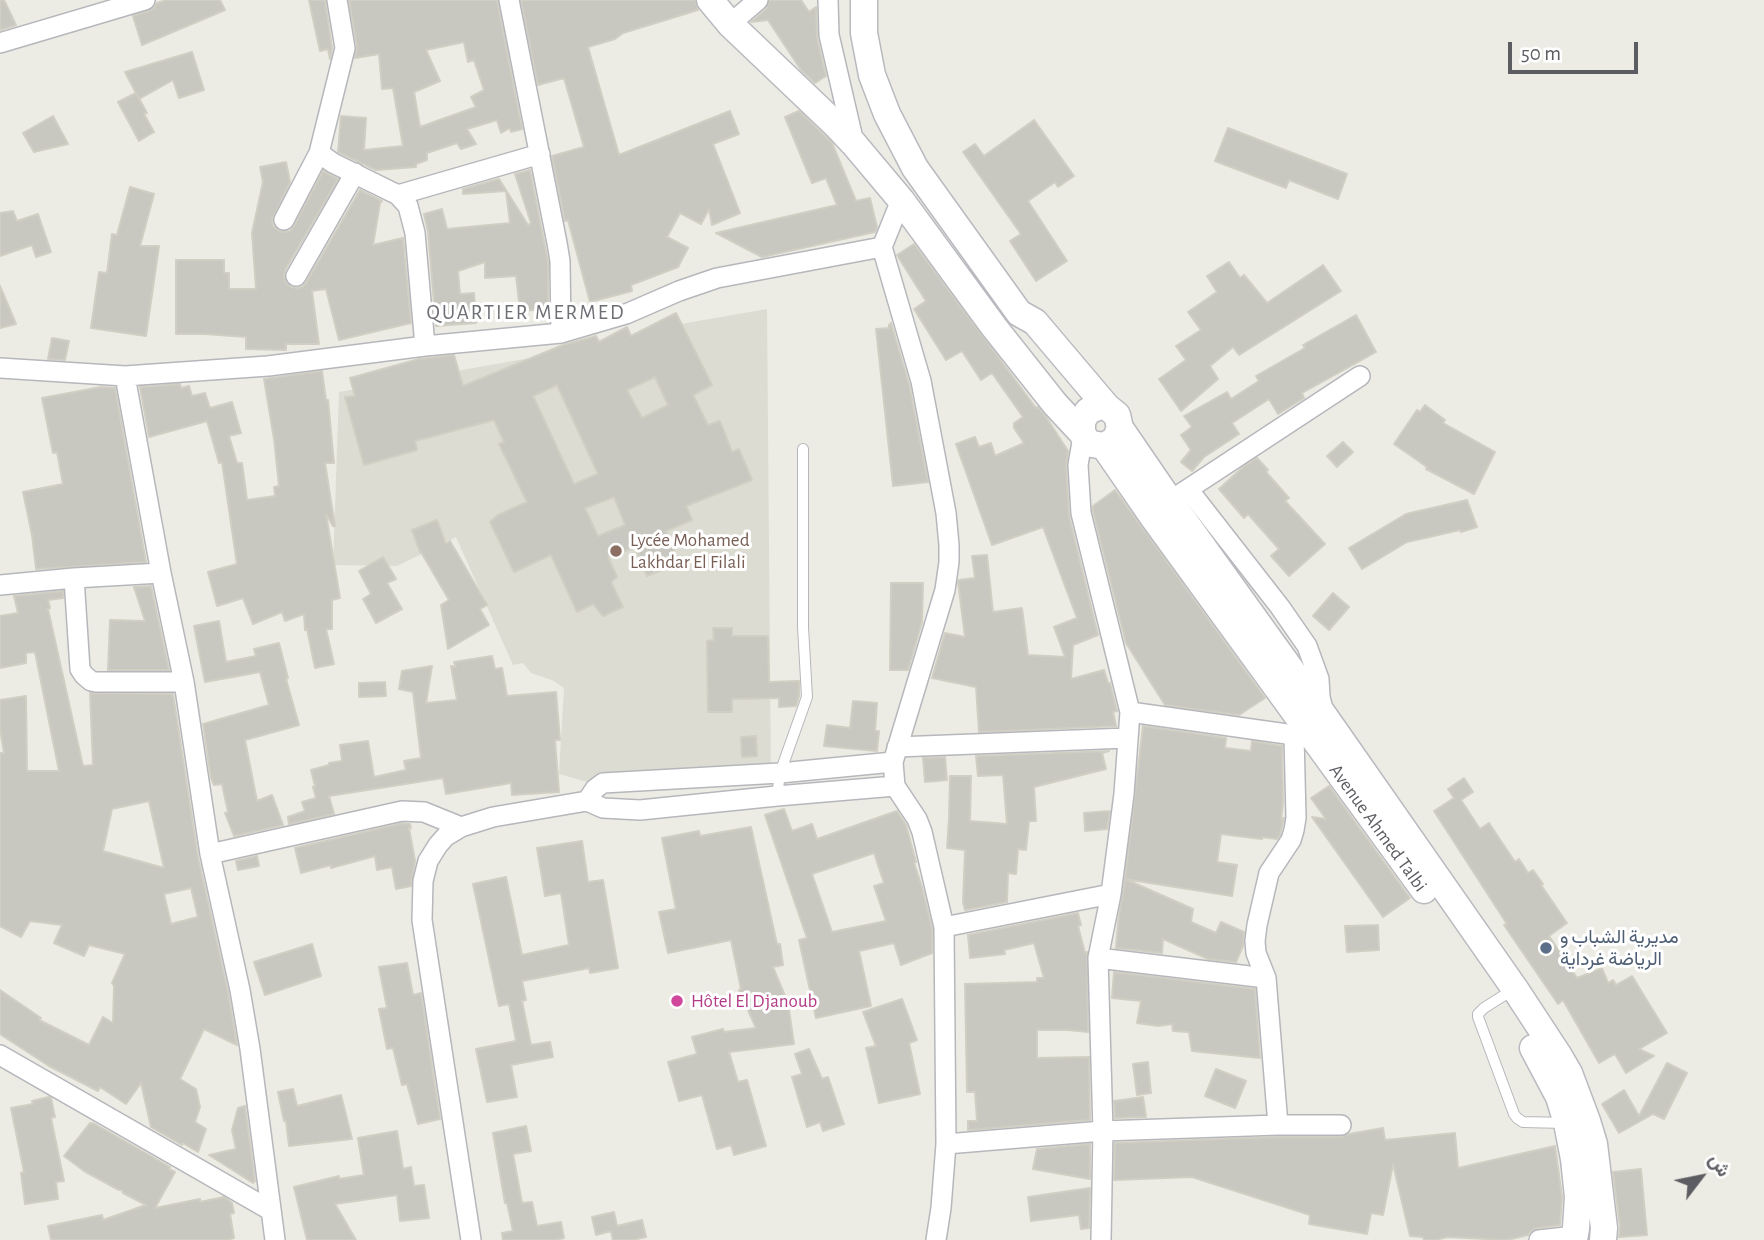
<!DOCTYPE html>
<meta charset="utf-8">
<style>
body{margin:0}
#map{position:relative;width:1764px;height:1240px;overflow:hidden;background:#edece4;font-family:"Alegreya Sans",Vazirmatn,sans-serif}
canvas{display:block}
.north{position:absolute;left:1666px;top:1142px;width:70px;height:70px;-webkit-text-stroke:5px #fff;paint-order:stroke;rotate:58deg;font-size:19px;font-weight:700;line-height:28px;text-align:center;color:#5c5d63}
.north::after{content:'';display:block;margin:auto;width:24px;height:32px;background:#5c5d63;clip-path:polygon(50% 0,100% 100%,50% 72%,0 100%)}
.scale{position:absolute;left:1508px;top:42px;width:130px;height:32px;box-sizing:border-box;border:4px solid #5c5d63;border-top:0;padding-left:9px;font-size:21px;line-height:24px;white-space:nowrap;color:#5c5d63;-webkit-text-stroke:5px #fff;paint-order:stroke}
</style>
<div id="map">
<canvas width="1764" height="1240"></canvas>
<div class="north">ش</div>
<div class="scale">50 m</div>
</div>
<script>
const ctx = document.querySelector('canvas').getContext('2d');
ctx.lineJoin = 'round';
function paint(path, color) {
  ctx.fillStyle = color;
  ctx.fill(path, 'evenodd');
}
function poly(rows) {
  const path = new Path2D();
  for (const r of rows) {
    path.moveTo(r[0], r[1]);
    for (let i = 2; i < r.length; i += 2) path.lineTo(r[i], r[i + 1]);
  }
  return path;
}
function stroke(path, color, width, dash) {
  ctx.strokeStyle = color;
  ctx.lineWidth = width;
  ctx.lineCap = dash ? 'butt' : 'round';
  ctx.setLineDash(dash || []);
  ctx.stroke(path);
}
function drawText(font, color, halo, rows, align = 'center') {
  ctx.font = font + ' "Alegreya Sans",Vazirmatn,sans-serif';
  ctx.lineWidth = 6;
  ctx.setLineDash([]);
  ctx.textBaseline = 'middle';
  ctx.strokeStyle = halo;
  ctx.fillStyle = color;
  for (const [text, x, y, turn = 0] of rows) {
    ctx.save();
    ctx.translate(x, y);
    ctx.rotate((+turn || 0) * Math.PI / 180);
    ctx.textAlign = isNaN(turn) ? turn : align;
    if (halo) ctx.strokeText(text, 0, 0);
    ctx.fillText(text, 0, 0);
    ctx.restore();
  }
}
const education = poly([
 [767,309,771,783,598,785,559,774,564,688,552,680,531,673,523,663,513,665,456,537,397,566,333,565,339,392,569,351,669,326]
]);
const building = poly([
 [0,0,4,0,16,25,0,30,0,0],
 [167,0,220,0,225,10,142,45,133,16,149,11,154,8,157,3,167,0],
 [309,0,325,0,332,48,330,59,328,49,320,51,309,0],
 [349,0,497,0,522,129,511,132,510,128,501,133,497,120,467,129,476,144,461,149,457,143,427,153,427,160,416,164,416,167,376,170,338,152,341,116,366,118,364,150,403,146,393,88,382,89,379,54,355,58,357,46,349,0],
 [464,42,468,62,474,60,484,90,471,97,476,107,420,127,414,92,440,81,426,50,464,42],
 [521,0,695,0,698,10,623,33,615,39,588,47,619,155,730,111,739,134,713,144,740,213,712,225,709,209,701,224,680,213,667,237,688,248,678,267,631,285,632,291,590,302,568,220,565,221,552,156,584,147,564,78,538,85,521,0],
 [770,0,801,0,809,12,816,7,817,38,826,76,815,83,801,70,768,20,751,22,766,9,770,0],
 [192,52,204,90,179,98,173,80,139,99,125,72,192,52],
 [136,93,147,113,144,114,154,132,139,141,118,102,136,93],
 [799,111,832,143,856,201,870,198,877,227,875,232,762,257,716,233,837,205,826,178,812,183,785,117,799,111],
 [53,116,68,144,34,152,23,133,53,116],
 [1034,120,1074,176,1058,187,1055,182,1028,201,1067,261,1036,281,1010,241,1021,234,963,152,975,144,984,156,1034,120],
 [1228,128,1347,174,1338,199,1289,180,1286,188,1215,161,1228,128],
 [286,162,290,182,272,220,273,226,279,231,285,232,290,231,294,226,323,171,338,179,285,270,284,277,286,283,291,287,297,288,302,287,306,283,360,190,382,201,380,203,373,245,403,238,411,323,339,340,326,289,312,291,319,344,286,344,286,350,246,349,246,337,205,334,176,334,176,260,224,260,224,273,229,273,229,289,256,289,252,233,263,182,260,167,286,162],
 [530,170,548,262,548,309,520,311,516,276,485,278,485,262,458,271,460,294,474,293,476,323,436,326,428,232,424,214,442,209,447,229,510,223,506,191,463,194,463,189,499,179,528,225,531,223,515,174,530,170],
 [130,187,154,194,140,246,159,246,146,336,91,328,99,272,107,273,112,234,117,235,130,187],
 [13,211,17,221,38,214,51,252,36,257,32,245,0,256,0,213,13,211],
 [914,244,1036,408,1038,407,1046,417,1068,451,1066,466,1069,516,1098,635,1073,645,1071,679,1104,670,1108,683,1110,683,1117,711,1113,712,1116,726,979,732,976,687,932,678,945,633,965,637,958,582,959,580,975,578,972,556,987,555,993,612,1022,608,1028,655,1065,657,1054,627,1077,618,1043,527,992,545,956,444,975,437,979,447,991,443,995,456,1024,443,1014,428,1014,423,1023,417,992,373,981,380,962,351,946,360,914,309,926,301,897,255,914,244],
 [1229,262,1240,278,1244,275,1267,303,1323,265,1341,291,1239,355,1233,347,1210,366,1218,379,1181,411,1159,379,1186,360,1176,346,1201,330,1188,312,1217,292,1207,276,1229,262],
 [0,286,16,324,0,328,0,286],
 [676,313,712,385,693,395,708,425,720,421,732,452,739,449,752,480,686,506,692,520,666,531,679,563,647,576,635,547,608,557,617,577,611,582,623,607,603,616,593,604,577,612,551,555,514,572,490,522,498,515,527,502,499,444,504,442,494,420,415,441,417,450,364,465,345,397,355,396,350,378,419,359,454,355,463,386,563,345,596,336,599,342,627,327,631,336,676,313],
 [655,377,668,405,642,418,627,390,655,377],
 [557,385,598,474,574,484,533,396,557,385],
 [614,497,625,525,598,536,585,508,614,497],
 [1356,315,1376,352,1302,393,1304,398,1278,414,1269,399,1232,423,1239,434,1204,457,1192,471,1181,462,1191,450,1181,435,1192,427,1184,416,1227,392,1231,399,1259,381,1256,376,1305,348,1303,345,1356,315],
 [891,323,909,384,928,482,893,486,876,329,889,328,889,325,891,323],
 [52,338,69,341,65,360,48,359,52,338],
 [322,371,326,400,328,400,334,463,325,463,335,526,333,526,326,514,340,598,332,600,332,629,326,629,334,664,315,668,307,629,305,630,304,614,285,621,282,612,253,624,243,598,217,606,208,572,237,564,222,462,219,463,207,421,149,437,140,387,180,384,181,388,189,386,192,396,205,393,210,408,232,402,241,433,229,436,237,463,242,463,247,500,275,496,274,487,279,486,274,439,264,379,322,371],
 [101,387,115,388,146,562,36,569,32,535,23,492,63,484,57,452,53,453,42,398,101,387],
 [1425,405,1445,420,1443,423,1495,452,1474,494,1426,469,1427,467,1394,444,1417,410,1420,412,1425,405],
 [1343,442,1353,452,1337,467,1327,456,1343,442],
 [1257,458,1268,470,1266,472,1289,498,1285,501,1325,544,1289,576,1271,556,1279,549,1248,514,1244,518,1219,489,1243,467,1257,458],
 [1115,490,1265,698,1239,715,1165,705,1126,643,1093,511,1093,506,1115,490],
 [1467,500,1477,527,1461,532,1460,530,1407,542,1362,569,1349,548,1406,514,1467,500],
 [437,520,446,544,450,541,487,605,480,609,489,625,448,649,441,605,449,600,421,552,420,552,412,530,437,520],
 [383,557,396,579,387,583,402,609,376,623,363,599,371,594,359,571,383,557],
 [891,583,923,583,922,622,908,670,890,670,891,583],
 [151,586,169,670,108,670,110,620,145,621,134,587,151,586],
 [63,591,63,598,48,600,50,608,48,609,83,766,93,765,90,693,173,694,198,857,228,992,237,1045,204,1029,180,1079,196,1089,200,1107,195,1122,206,1129,198,1152,183,1143,182,1145,151,1127,141,1083,126,1104,100,1087,98,1091,49,1066,0,1034,0,990,41,1018,39,1020,89,1045,103,1017,113,1023,114,986,112,983,125,954,89,945,84,956,54,943,62,925,30,921,21,937,0,926,0,753,4,753,0,729,0,700,26,696,27,771,59,771,35,652,26,653,26,663,0,668,0,616,18,613,14,596,63,591],
 [149,801,164,868,103,851,112,809,149,801],
 [191,888,198,917,171,924,164,894,191,888],
 [1333,593,1349,607,1329,630,1313,616,1333,593],
 [219,621,226,662,256,656,254,649,279,643,288,678,286,679,299,725,245,740,257,801,272,795,283,825,234,836,225,813,228,812,222,784,214,785,211,778,203,724,269,705,260,672,205,682,194,626,219,621],
 [713,628,732,628,732,636,768,636,769,682,799,681,799,696,796,706,779,707,779,698,732,699,732,712,708,712,707,641,714,640,713,628],
 [492,656,495,669,502,668,507,696,556,692,560,740,555,740,559,792,512,795,511,783,446,794,443,778,329,796,334,814,289,824,288,817,305,811,302,802,316,798,313,787,315,786,311,770,329,765,329,763,342,761,340,745,368,741,374,777,406,770,404,761,421,758,413,692,399,689,402,671,432,666,426,703,457,700,451,666,456,667,454,662,492,656],
 [385,682,386,696,359,697,359,683,385,682],
 [853,701,877,703,875,731,879,731,877,751,824,746,827,725,850,728,853,701],
 [1143,726,1226,738,1225,748,1251,751,1252,741,1282,746,1283,803,1281,819,1284,818,1280,835,1277,839,1262,837,1262,839,1221,834,1217,862,1237,865,1232,896,1125,879,1143,726],
 [756,736,757,756,742,757,741,737,756,736],
 [1109,751,1102,753,1106,769,1034,787,1036,821,1029,821,1026,850,1018,849,1016,874,1008,873,1007,902,965,910,963,902,965,850,947,848,949,818,950,776,971,776,970,821,1007,824,1003,775,978,776,976,756,1109,751],
 [945,757,947,780,925,782,923,758,945,757],
 [1464,778,1473,792,1461,800,1480,829,1489,823,1515,862,1519,859,1528,873,1533,870,1543,884,1541,885,1567,923,1549,936,1577,978,1602,968,1608,983,1613,980,1616,985,1632,976,1667,1033,1639,1049,1654,1056,1626,1073,1615,1054,1599,1063,1563,1000,1558,1004,1504,925,1507,924,1434,811,1454,798,1448,789,1464,778],
 [1329,786,1410,898,1383,917,1312,817,1326,819,1311,798,1329,786],
 [784,809,792,831,812,824,817,839,897,811,906,825,916,862,914,863,922,887,932,928,932,953,901,965,894,943,859,951,871,1006,816,1018,799,940,807,938,765,815,784,809],
 [874,853,884,883,874,886,886,921,832,932,812,874,874,853],
 [1110,811,1107,829,1085,831,1084,813,1110,811],
 [403,823,410,824,411,828,409,828,415,861,411,886,396,889,392,867,377,870,375,856,331,868,331,865,301,873,295,848,403,823],
 [751,827,777,944,780,944,783,965,773,967,788,1003,794,1044,729,1052,738,1082,747,1080,766,1146,734,1155,731,1145,717,1149,702,1095,679,1101,668,1062,697,1054,692,1037,723,1029,724,1032,756,1028,739,990,741,989,731,940,668,953,659,912,676,909,662,838,699,831,700,836,751,827],
 [582,841,588,882,603,880,618,968,590,973,589,968,522,981,526,1000,522,1001,531,1045,550,1042,553,1057,511,1065,517,1097,487,1102,476,1049,516,1041,509,1004,499,1006,473,884,506,877,522,955,569,945,561,893,545,896,537,848,582,841],
 [257,856,259,866,238,870,236,861,257,856],
 [1125,879,1193,909,1191,922,1216,933,1221,922,1244,932,1243,946,1236,962,1208,959,1163,939,1162,953,1116,948,1118,923,1125,879],
 [1078,913,1081,925,1078,926,1085,953,1087,952,1088,1032,1068,1030,1037,1030,1037,1058,1089,1057,1090,1120,968,1130,968,1121,977,1121,975,1092,967,1092,965,984,1037,982,1037,978,1044,978,1034,943,1004,950,1005,954,970,958,968,935,1078,913],
 [1378,925,1379,950,1347,952,1345,926,1378,925],
 [312,944,321,976,265,995,254,962,312,944],
 [407,963,413,995,421,993,440,1119,418,1124,407,1084,402,1085,393,1048,387,1049,379,1009,387,1008,379,967,407,963],
 [1114,972,1255,989,1260,1058,1192,1051,1189,1032,1173,1031,1172,1024,1158,1026,1137,1023,1141,1001,1112,998,1114,972],
 [902,999,917,1040,909,1043,920,1094,879,1103,866,1048,876,1046,863,1012,902,999],
 [809,1049,822,1079,828,1077,844,1124,823,1131,820,1122,807,1127,792,1077,802,1074,795,1054,809,1049],
 [1148,1062,1151,1093,1137,1095,1133,1064,1148,1062],
 [1667,1063,1687,1073,1664,1119,1653,1114,1619,1133,1602,1104,1624,1090,1639,1116,1667,1063],
 [1216,1069,1246,1081,1235,1108,1205,1096,1216,1069],
 [293,1089,297,1106,341,1095,352,1139,289,1146,286,1121,284,1121,278,1092,293,1089],
 [49,1097,51,1098,55,1117,51,1118,64,1181,56,1182,58,1199,25,1204,21,1173,24,1172,11,1108,33,1104,32,1101,49,1097],
 [1143,1097,1146,1117,1115,1118,1114,1101,1143,1097],
 [245,1106,255,1181,253,1183,209,1155,236,1149,232,1130,238,1108,245,1106],
 [90,1123,92,1124,93,1123,170,1167,169,1169,175,1172,155,1208,200,1199,200,1202,224,1197,232,1203,234,1213,230,1214,234,1238,226,1240,51,1240,48,1226,102,1215,103,1220,146,1205,123,1193,122,1190,119,1190,84,1171,64,1156,90,1123],
 [526,1126,531,1151,513,1154,522,1203,532,1202,537,1226,561,1222,564,1238,555,1240,503,1240,502,1233,513,1231,507,1203,505,1203,493,1133,526,1126],
 [1383,1128,1385,1140,1455,1133,1458,1168,1555,1146,1562,1197,1560,1225,1537,1228,1531,1231,1528,1235,1507,1240,1447,1237,1436,1240,1424,1240,1423,1237,1410,1236,1393,1164,1383,1215,1371,1213,1367,1234,1309,1224,1310,1215,1192,1177,1114,1180,1115,1143,1278,1137,1341,1137,1349,1134,1383,1128],
 [397,1131,403,1169,411,1167,414,1186,424,1185,429,1218,400,1221,397,1195,335,1204,356,1240,307,1240,294,1187,339,1176,339,1179,364,1175,358,1138,397,1131],
 [1090,1144,1090,1179,1033,1169,1037,1149,1090,1144],
 [1641,1169,1647,1235,1619,1237,1620,1226,1613,1172,1641,1169],
 [1090,1188,1089,1228,1081,1229,1079,1215,1031,1221,1028,1197,1090,1188],
 [614,1212,617,1226,642,1220,646,1237,632,1240,613,1240,611,1231,596,1235,592,1217,614,1212]
]);
const service = poly([
 [777,796,780,773,807,697,803,627,803,449],
 [1514,989,1484,1008,1478,1014,1478,1017,1514,1114,1517,1118,1523,1122,1566,1123]
]);
const minor = poly([
 [337,0,345,48,319,153,333,163,398,195,408,206,415,233,425,346],
 [509,0,557,243,560,261,561,333],
 [828,0,829,35,854,143],
 [730,24,758,0],
 [0,43,145,0],
 [398,195,540,154],
 [901,200,882,247,921,381,946,513,949,545,949,562,945,590,893,762,895,786,917,819,922,832,944,927,946,1144,941,1208,936,1240],
 [284,220,319,153],
 [296,276,355,173],
 [0,368,125,376],
 [1083,436,1078,465,1081,513,1130,712,1124,794,1111,894,1098,958,1103,1131,1101,1240],
 [1188,489,1280,607,1307,646,1319,679,1320,697,1324,713],
 [1179,495,1360,376],
 [74,578,80,669,84,675,91,681,96,682,184,682],
 [0,585,74,578,161,573],
 [1130,712,1294,735,1305,731],
 [897,747,1127,738],
 [587,801,595,789,603,783,780,773,893,762],
 [210,854,402,811,424,812,461,827],
 [944,927,1111,894],
 [1098,958,1266,978],
 [0,1055,270,1210],
 [1278,1125,1266,978,1256,953,1255,941,1257,925,1269,873,1291,840,1294,830,1296,818,1294,735],
 [946,1144,1103,1131,1278,1125,1341,1125],
 [275,1240,250,1049,240,990,210,854,184,682,161,573,125,376,268,366,425,346,561,333,626,314,679,291,717,278,882,247],
 [471,1240,422,920,423,881,428,861,438,845,446,836,461,827,493,817,587,801,603,808,640,810,777,796,895,786],
 [1539,1240,1575,1236]
]);
const secondary = poly([
 [710,0,730,24,835,124,854,144,901,200,994,327,1055,404,1082,433],
 [864,0,864,33,872,75,887,114,915,168,1019,313,1035,322,1107,407,1117,415,1120,428,1115,440,1104,446,1092,444,1087,441,1082,433,1082,421,1088,411,1100,406,1107,407],
 [1120,428,1170,501,1325,717,1515,989,1559,1056,1569,1073,1587,1121,1594,1144,1604,1228,1603,1240],
 [1104,446,1153,517,1424,890],
 [1533,1048,1559,1097,1567,1123,1574,1159,1578,1197,1576,1228,1574,1240]
]);
const markers = [
 [616,551,7,"#8d6e63"],
 [1546,948,7,"#5c6f8a"],
 [677,1001,7,"#d1479c"]
];
const educationNames = [
 ["Lycée Mohamed",630,540],
 ["Lakhdar El Filali",630,562]
];
const streetNames = [
 ["Avenue Ahmed Talbi",1378,828,54]
];
const serviceNames = [
 ["مديرية الشباب و",1560,937],
 ["الرياضة غرداية",1560,959]
];
const hotelNames = [
 ["Hôtel El Djanoub",691,1001]
];
const neighbourhoodNames = [
 ["QUARTIER MERMED",526,313]
];
paint(education, '#dcdcd2');
paint(building, '#c8c7c0');
stroke(building, '#d1cfc3', 2);
stroke(service, '#b6b7bc', 12);
stroke(minor, '#b6b7bc', 22);
stroke(secondary, '#b9bac0', 29);
stroke(service, '#fff', 10);
stroke(minor, '#fff', 19);
stroke(secondary, '#fff', 26);
for (const [x, y, r, color] of markers) {
  const dot = new Path2D();
  dot.arc(x, y, r, 0, 2 * Math.PI);
  ctx.fillStyle = color;
  ctx.fill(dot);
  stroke(dot, '#fff', 2.5);
}
drawText('19px', '#785e54', '#fff', educationNames, 'left');
drawText('19px', '#5c5d63', '#fff', streetNames);
drawText('19px', '#4e5e75', '#fff', serviceNames, 'left');
drawText('19px', '#b23c85', '#fff', hotelNames, 'left');
ctx.letterSpacing = '2px';
drawText('21px', '#6d6f75', '#fff', neighbourhoodNames);
ctx.letterSpacing = '0px';
</script>
